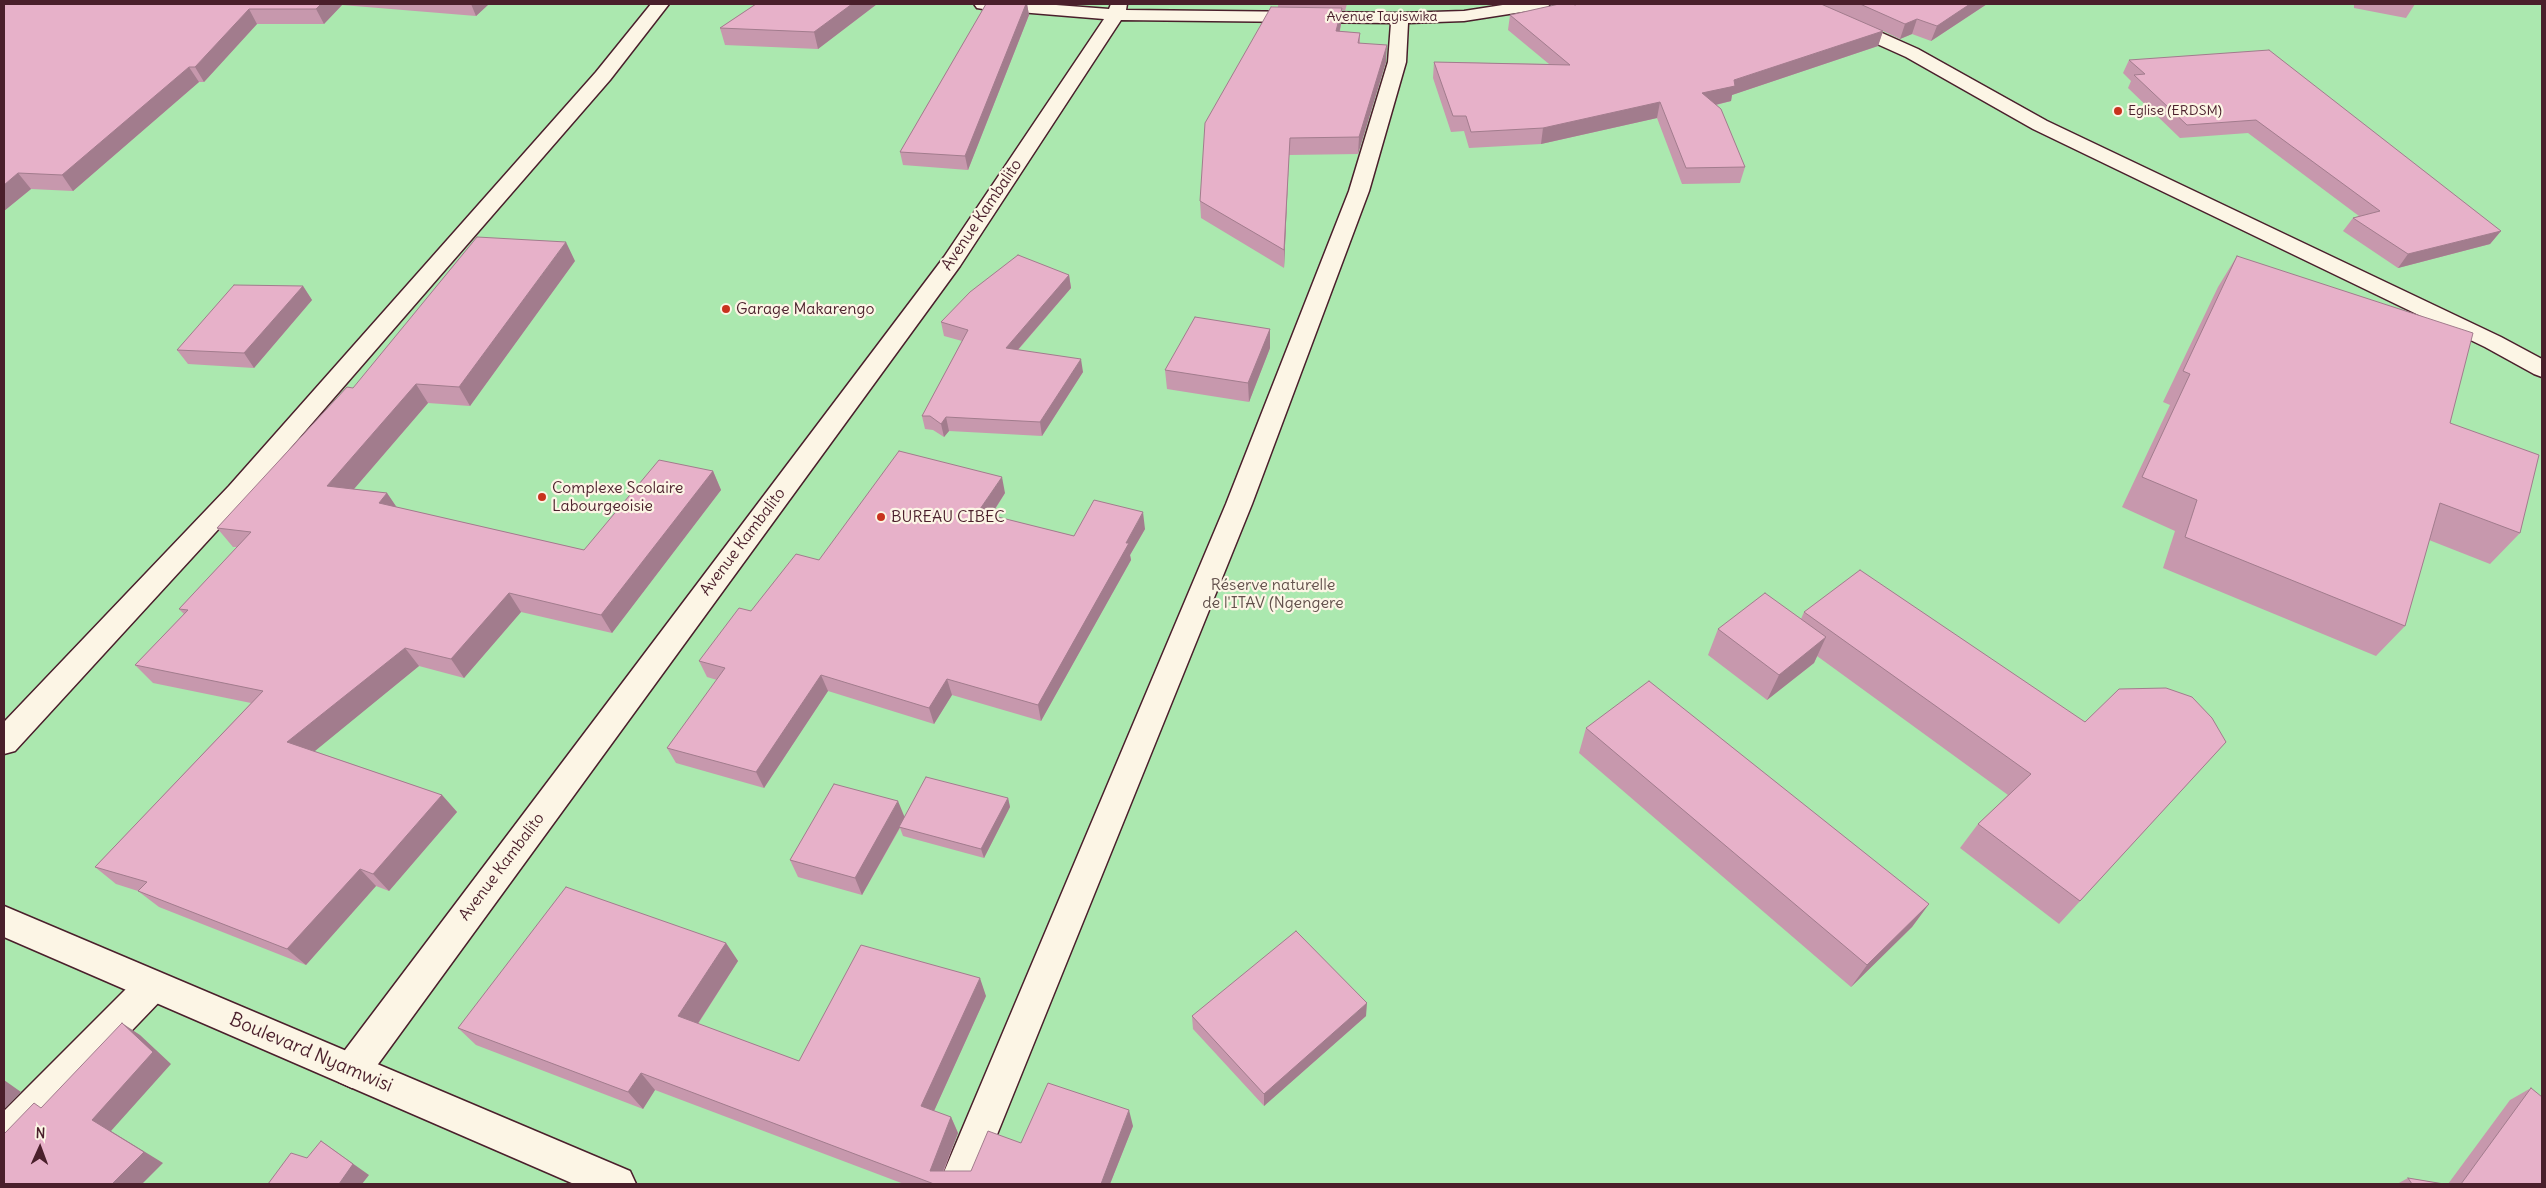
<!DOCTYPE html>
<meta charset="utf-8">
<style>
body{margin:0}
#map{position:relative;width:2546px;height:1188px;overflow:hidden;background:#fcf5e5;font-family:Delius,sans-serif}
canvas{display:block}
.frame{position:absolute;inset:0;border:5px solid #4a1f2b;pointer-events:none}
.north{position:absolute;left:15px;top:1123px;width:50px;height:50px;-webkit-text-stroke:4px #fcf5e5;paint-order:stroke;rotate:2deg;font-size:14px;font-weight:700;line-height:20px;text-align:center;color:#4a1f2b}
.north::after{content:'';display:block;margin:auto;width:18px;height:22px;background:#4a1f2b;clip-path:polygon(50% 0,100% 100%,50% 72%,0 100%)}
</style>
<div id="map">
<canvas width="2546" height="1188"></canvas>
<div class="frame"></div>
<div class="north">N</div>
</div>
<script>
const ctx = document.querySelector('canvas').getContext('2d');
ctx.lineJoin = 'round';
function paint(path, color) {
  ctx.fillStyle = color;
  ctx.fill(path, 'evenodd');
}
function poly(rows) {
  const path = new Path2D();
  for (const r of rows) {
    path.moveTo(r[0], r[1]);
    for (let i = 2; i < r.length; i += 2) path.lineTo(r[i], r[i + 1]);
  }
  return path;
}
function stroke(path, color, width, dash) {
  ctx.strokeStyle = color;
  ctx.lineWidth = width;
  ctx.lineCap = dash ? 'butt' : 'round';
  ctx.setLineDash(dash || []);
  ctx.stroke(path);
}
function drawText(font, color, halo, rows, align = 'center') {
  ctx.font = font + ' Delius,sans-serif';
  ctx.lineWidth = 4.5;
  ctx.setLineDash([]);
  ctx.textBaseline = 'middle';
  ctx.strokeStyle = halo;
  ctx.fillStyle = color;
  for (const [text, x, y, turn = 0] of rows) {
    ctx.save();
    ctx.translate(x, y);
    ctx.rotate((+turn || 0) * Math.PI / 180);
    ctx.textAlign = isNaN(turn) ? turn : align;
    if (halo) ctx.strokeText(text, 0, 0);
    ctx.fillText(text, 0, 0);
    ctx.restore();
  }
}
const green = poly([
 [4,4,2542,4,2542,1184,4,1184]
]);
const minor = poly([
 [651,4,669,4,610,80,247,498,15,751,4,754,4,722,229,486,596,72,651,4],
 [974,4,1043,4,1109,9,1111,4,1127,4,1126,10,1400,13,1464,11,1509,4,1550,4,1547,8,1541,9,1464,21,1408,23,1406,62,1369,191,1252,504,977,1184,939,1184,1226,504,1349,191,1388,62,1391,23,1121,20,960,266,365,1082,352,1088,339,1082,334,1070,339,1058,944,257,1104,19,983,9,977,8,974,4],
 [1794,4,1817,4,1918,49,2047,121,2501,337,2542,359,2542,377,2534,374,2485,347,2033,129,1906,57,1797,8,1794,4],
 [152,970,164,975,169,986,164,997,17,1150,4,1155,4,1111,140,975,152,970]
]);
const secondary = poly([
 [4,906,630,1171,636,1184,574,1184,4,937,4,906]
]);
const wall = poly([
 [4,4,489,4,476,16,342,5,324,24,257,24,204,82,199,82,73,191,31,189,4,211],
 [756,4,877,4,818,49,725,45,720,28],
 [986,4,1027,4,1029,15,968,170,903,165,900,152],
 [1278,4,1347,4,1345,11,1342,10,1341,24,1340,31,1360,33,1360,43,1386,62,1358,154,1289,155,1284,268,1201,218,1200,201,1278,7],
 [1821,4,1987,4,1931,41,1912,34,1900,39,1883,31,1878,46,1732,95,1731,101,1716,105,1745,167,1740,183,1682,184,1657,118,1541,144,1469,148,1464,131,1451,132,1433,78,1434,62,1549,64,1508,30,1510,15,1575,5],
 [2354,4,2415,4,2406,18,2354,8],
 [2129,60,2501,231,2490,244,2398,268,2343,231,2353,218,2359,216,2248,133,2180,138,2128,88,2131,81,2123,73],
 [2237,256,2450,423,2520,533,2490,564,2429,540,2405,626,2376,656,2163,568,2175,531,2122,507,2170,405,2163,402,2218,287],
 [575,261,470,406,428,403,354,489,387,493,396,507,584,550,713,471,721,490,612,633,521,612,464,678,419,666,314,751,442,795,457,812,389,891,376,886,306,965,159,907,138,891,116,884,95,867,251,703,153,683,135,665,184,614,179,609,237,547,233,547,217,528,353,388],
 [1069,275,1071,288,1018,350,1083,372,1042,436,949,431,944,437,933,430,925,429,922,416,962,341,944,336,941,322],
 [303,286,312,300,254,368,188,364,177,350],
 [1270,329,1270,348,1249,402,1167,389,1165,370],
 [1005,493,991,516,1074,536,1145,529,1130,555,1131,560,1041,721,952,695,934,724,828,691,764,788,676,763,667,748,717,680,707,677,699,661,751,611,819,560],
 [1804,612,2085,722,2226,742,2059,924,1960,848,1978,824,2008,795,1817,656,1814,663,1767,700,1708,655,1718,629,1801,619],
 [1586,728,1929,904,1912,927,1851,987,1579,753],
 [1008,798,1010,807,984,858,903,836,900,828,862,895,798,877,790,860,905,817],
 [726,943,738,961,698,1024,799,1061,986,996,934,1111,951,1117,958,1133,944,1171,971,1171,1021,1143,1133,1126,1110,1184,904,1184,655,1090,643,1109,476,1045,458,1028],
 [1192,1016,1366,1016,1264,1106,1193,1029],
 [2531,1088,2542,1184,2448,1184,2510,1100],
 [2408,1178,2444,1184,2397,1184]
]);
const shadedWall = poly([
 [321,4,341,4,342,5,324,24,316,9],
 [471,4,489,4,476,16],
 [852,4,877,4,818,49,814,32],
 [1026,4,1027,4,1029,15,968,170,965,156],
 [1970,4,1987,4,1931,41,1937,26],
 [1342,8,1341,24,1336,48,1336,31],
 [249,9,257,24,204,82,195,67],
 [1917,19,1912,34,1900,39,1905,24],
 [1883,31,1878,46,1732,95,1731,101,1698,109,1702,93,1734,80],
 [1387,45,1386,62,1358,154,1359,137],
 [189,67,199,82,73,191,62,175],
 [1660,102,1657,118,1541,144,1543,128],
 [1290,138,1289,155,1284,268,1284,250],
 [18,173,31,189,4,211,4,185],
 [2501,231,2490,244,2398,268,2408,254],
 [566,242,575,261,470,406,459,387],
 [1069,275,1071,288,1008,361,1006,348],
 [303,286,312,300,254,368,244,353],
 [1270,329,1270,348,1249,402,1248,383],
 [1081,359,1083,372,1042,436,1040,422],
 [416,384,428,403,341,504,327,486],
 [946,417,949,431,944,437,941,424],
 [713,471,721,490,612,633,601,615],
 [1002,477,1005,493,982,529,978,512],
 [387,493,400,512,379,503],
 [1143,512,1145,529,1130,555,1131,560,1041,721,1038,705],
 [509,593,521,612,464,678,451,659],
 [1826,637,1814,663,1767,700,1779,675],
 [405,648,419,666,304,760,287,742],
 [821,675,828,691,764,788,756,772],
 [947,679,952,695,934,724,929,708],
 [442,795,457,812,389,891,373,874],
 [1008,798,1010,807,984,858,981,849],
 [898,801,905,818,862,895,855,878],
 [360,869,376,886,306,965,287,949],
 [1929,904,1912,927,1851,987,1867,965],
 [726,943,738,961,691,1034,678,1016],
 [980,978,986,996,929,1122,921,1106],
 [1367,1003,1366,1016,1264,1106,1264,1094],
 [122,1023,140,1035,171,1064,111,1131,163,1163,142,1184,112,1184,92,1120],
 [641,1073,655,1090,643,1109,628,1092],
 [4,1080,21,1092,4,1109],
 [1129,1110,1133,1126,1110,1184,1101,1184],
 [951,1117,958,1133,938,1184,930,1171],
 [321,1141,369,1175,362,1184,339,1184]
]);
const building = poly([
 [4,4,321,4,316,9,249,9,195,67,189,67,62,175,18,173,4,185,4,4],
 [756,4,852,4,814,32,720,28,756,4],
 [986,4,1026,4,965,156,900,152,986,4],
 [1559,4,1573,4,1575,5,1578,4,1821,4,1883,31,1734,80,1735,86,1702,93,1721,109,1745,167,1686,168,1660,102,1543,128,1471,132,1466,116,1453,116,1434,62,1570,65,1510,15,1559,4],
 [1860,4,1970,4,1937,26,1917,19,1905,24,1860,4],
 [1271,7,1342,8,1336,31,1360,33,1358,43,1387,45,1359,137,1290,138,1284,250,1200,201,1205,123,1271,7],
 [2269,50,2501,231,2408,254,2353,218,2380,211,2256,120,2187,125,2134,75,2145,74,2129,60,2269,50],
 [477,237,566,242,459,387,416,384,327,486,387,493,379,503,584,550,659,460,713,471,601,615,509,593,451,659,405,648,287,742,442,795,373,874,360,869,287,949,138,891,147,882,95,867,263,691,135,665,188,610,179,609,251,532,217,528,347,387,353,388,477,237],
 [1018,255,1069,275,1006,348,1081,359,1040,422,946,417,941,424,930,416,922,416,968,330,941,322,970,292,1018,255],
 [2237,256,2473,333,2450,423,2539,455,2520,533,2440,503,2405,626,2185,537,2197,500,2142,477,2190,374,2183,371,2237,256],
 [234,285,303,286,244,353,177,350,234,285],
 [1195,317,1270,329,1248,383,1165,370,1195,317],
 [899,451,1002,477,978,512,1074,536,1094,500,1143,512,1126,543,1129,543,1038,705,947,679,929,708,821,675,756,772,667,748,725,668,699,661,739,608,751,611,796,554,819,560,899,451],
 [1860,570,2085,722,2119,689,2166,688,2192,697,2212,718,2226,742,2080,901,1978,824,2031,774,1804,612,1860,570],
 [1765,593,1826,637,1779,675,1718,629,1765,593],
 [1649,681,1929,904,1867,965,1586,728,1649,681],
 [926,777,1008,798,981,849,899,827,926,777],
 [834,784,898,801,855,878,790,860,834,784],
 [566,887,726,943,678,1016,799,1061,861,945,980,978,921,1106,951,1117,930,1171,971,1171,988,1131,1021,1143,1048,1083,1129,1110,1101,1184,934,1184,641,1073,628,1092,458,1028,566,887],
 [1296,931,1367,1003,1264,1094,1192,1016,1296,931],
 [122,1023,153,1052,92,1120,144,1152,112,1184,4,1184,4,1134,34,1103,41,1108,122,1023],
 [2531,1088,2542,1097,2542,1184,2461,1184,2531,1088],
 [321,1141,353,1164,339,1184,268,1184,291,1153,307,1158,321,1141],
 [2408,1178,2444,1184,2412,1184,2408,1178]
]);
const markers = [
 [2118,111,5,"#c8321e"],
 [726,309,5,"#c8321e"],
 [542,497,5,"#c8321e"],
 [881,517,5,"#c8321e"]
];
const farStreetnames = [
 ["Avenue Tayiswika",1382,17]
];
const farPoinames = [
 ["Eglise (ERDSM)",2128,111]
];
const streetNames = [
 ["Avenue Kambalito",982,215,-56],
 ["Avenue Kambalito",743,542,-53],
 ["Avenue Kambalito",502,867,-53]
];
const poiNames = [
 ["Garage Makarengo",736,309],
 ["Complexe Scolaire",552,488],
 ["Labourgeoisie",552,506],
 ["BUREAU CIBEC",891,517]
];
const parkNames = [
 ["Réserve naturelle",1273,585],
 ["de l'ITAV (Ngengere",1273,603]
];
const nearStreetnames = [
 ["Boulevard Nyamwisi",311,1053,23]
];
paint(green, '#abe8af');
stroke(minor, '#4a1f2b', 3);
stroke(secondary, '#4a1f2b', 3);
paint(minor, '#fcf5e5');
paint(secondary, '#fcf5e5');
paint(wall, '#c798ad');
paint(shadedWall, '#a27c8d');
paint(building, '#e7b1c9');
stroke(building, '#a27c8d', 1);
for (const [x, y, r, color] of markers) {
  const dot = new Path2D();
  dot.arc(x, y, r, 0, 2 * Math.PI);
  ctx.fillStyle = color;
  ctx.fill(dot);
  stroke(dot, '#fcf5e5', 2);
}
drawText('14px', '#4a1f2b', '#fcf5e5', farStreetnames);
drawText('14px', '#4a1f2b', '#fcf5e5', farPoinames, 'left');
drawText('16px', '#4a1f2b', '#fcf5e5', streetNames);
drawText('16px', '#4a1f2b', '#fcf5e5', poiNames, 'left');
drawText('16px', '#62514c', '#fcf5e5', parkNames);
drawText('19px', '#4a1f2b', '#fcf5e5', nearStreetnames);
</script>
